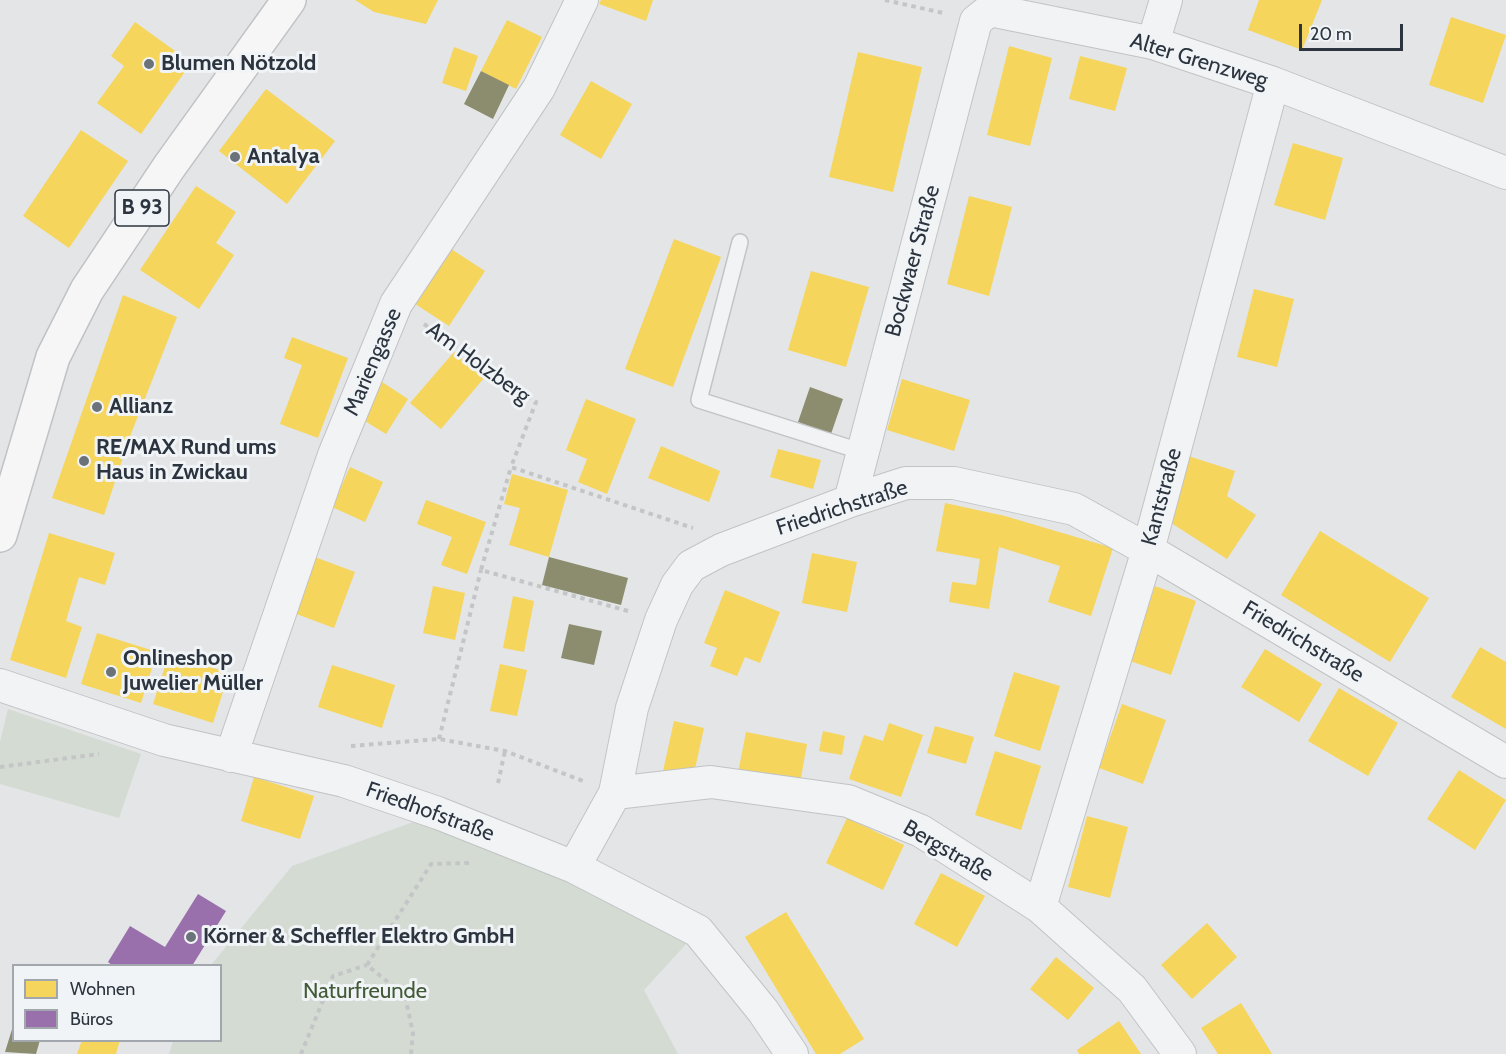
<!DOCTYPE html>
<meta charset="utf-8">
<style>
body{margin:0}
#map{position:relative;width:1506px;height:1054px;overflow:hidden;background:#e3e5e7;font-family:Cabin,sans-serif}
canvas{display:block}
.legend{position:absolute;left:12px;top:964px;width:210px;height:78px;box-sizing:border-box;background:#f1f4f6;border:2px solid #a2a7ad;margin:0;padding:8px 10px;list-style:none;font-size:18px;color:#2b343f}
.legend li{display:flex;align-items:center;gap:12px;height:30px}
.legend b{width:30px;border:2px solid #a2a7ad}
.scale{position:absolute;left:1299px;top:24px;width:104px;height:27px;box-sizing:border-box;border:3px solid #2b343f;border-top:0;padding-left:8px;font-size:18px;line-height:21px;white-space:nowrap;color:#2b343f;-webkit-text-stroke:4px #f1f4f6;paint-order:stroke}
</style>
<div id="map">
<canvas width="1506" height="1054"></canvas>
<ul class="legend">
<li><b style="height:16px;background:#f6d55c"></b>Wohnen</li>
<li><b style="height:16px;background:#9970ab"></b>Büros</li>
</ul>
<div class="scale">20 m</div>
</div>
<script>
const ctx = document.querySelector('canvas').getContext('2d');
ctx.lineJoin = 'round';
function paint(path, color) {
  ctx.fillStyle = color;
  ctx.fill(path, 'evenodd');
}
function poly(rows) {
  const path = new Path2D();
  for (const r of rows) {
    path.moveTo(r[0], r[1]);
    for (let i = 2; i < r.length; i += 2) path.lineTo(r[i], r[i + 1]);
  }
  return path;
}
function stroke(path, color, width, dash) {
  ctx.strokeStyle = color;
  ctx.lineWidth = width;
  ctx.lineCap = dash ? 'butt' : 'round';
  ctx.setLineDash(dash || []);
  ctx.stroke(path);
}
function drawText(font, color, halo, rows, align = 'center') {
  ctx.font = font + ' Cabin,sans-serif';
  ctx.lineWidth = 6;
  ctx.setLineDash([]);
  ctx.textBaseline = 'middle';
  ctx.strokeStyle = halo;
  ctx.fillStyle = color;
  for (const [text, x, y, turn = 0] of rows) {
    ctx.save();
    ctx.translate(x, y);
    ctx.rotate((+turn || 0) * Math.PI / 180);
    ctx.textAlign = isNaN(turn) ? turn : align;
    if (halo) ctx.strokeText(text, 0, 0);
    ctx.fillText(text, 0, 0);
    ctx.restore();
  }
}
const green = poly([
 [8,709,141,754,119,818,0,784,0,742],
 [438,813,698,931,644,990,678,1054,169,1054,173,1041,220,1040,220,966,211,965,292,866]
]);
const homes = poly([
 [355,0,438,0,426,24,374,12],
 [601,0,653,0,646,21,599,4],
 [1259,0,1322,0,1302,50,1248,30],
 [1451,17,1506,35,1483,103,1429,85],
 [507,20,542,37,516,89,481,71],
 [135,22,182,56,184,73,141,134,97,103,124,66,111,56],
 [1009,46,1052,58,1030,146,987,135],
 [454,47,478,56,466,91,442,83],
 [858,52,922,67,893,192,829,177],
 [1080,56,1127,68,1115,111,1069,99],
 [591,81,632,104,601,159,560,135],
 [266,89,335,141,287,204,219,151],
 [81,130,128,161,69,248,23,216],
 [1293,143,1343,158,1325,220,1274,205],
 [196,186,236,212,216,243,234,255,199,309,140,270],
 [969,196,1012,207,989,296,947,284],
 [674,239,721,257,673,387,625,369],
 [445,245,485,271,449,326,409,300],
 [811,271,869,287,846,367,788,350],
 [1254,289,1294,299,1277,367,1237,357],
 [123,295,177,317,129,439,104,515,52,498],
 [292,337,348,358,318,438,280,424,302,365,284,358],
 [454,352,484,378,441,429,410,403],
 [902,379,970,400,954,451,887,430],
 [382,382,408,399,386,434,360,418],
 [586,399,636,419,607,494,578,482,587,459,566,450],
 [661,446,720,471,709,502,648,478],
 [778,449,821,460,813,489,770,477],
 [1185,455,1235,471,1227,496,1256,515,1227,559,1165,519],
 [350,467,383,482,365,522,332,507],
 [512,474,568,490,549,557,509,545,520,508,504,504],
 [426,500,486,522,467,574,441,565,452,537,417,524],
 [945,503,1005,516,1113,548,1091,616,1048,602,1060,566,999,547,989,609,949,602,952,582,976,585,980,559,936,551],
 [1320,531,1429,598,1390,662,1281,595],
 [49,533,115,553,105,585,79,577,66,621,82,627,66,678,10,660],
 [812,553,857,562,847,612,802,603],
 [312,556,355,572,334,628,291,612],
 [433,586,465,593,455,640,423,633],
 [1155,586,1196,601,1171,675,1130,661],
 [725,590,780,612,760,663,745,657,737,676,710,666,717,648,704,643],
 [513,596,534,601,524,652,503,648],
 [97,633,157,652,141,703,81,684],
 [1480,647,1506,662,1506,729,1451,697],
 [1265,649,1322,684,1299,722,1241,687],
 [169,654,229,673,213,723,153,704],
 [500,664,527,670,517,716,490,711],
 [332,665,395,685,382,728,318,707],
 [1014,672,1060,686,1040,751,994,736],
 [1339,688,1398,723,1368,776,1308,741],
 [1122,704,1166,720,1143,784,1099,768],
 [674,721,704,728,693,778,663,771],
 [889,723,923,735,901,797,849,779,864,735,883,741],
 [935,726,974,737,966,764,927,753],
 [823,731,845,736,842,755,819,751],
 [746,732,807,744,799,789,737,778],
 [995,751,1041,766,1021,830,975,815],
 [1459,770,1506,800,1475,850,1427,819],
 [254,777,314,796,300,839,241,821],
 [1087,816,1128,827,1110,898,1068,887],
 [847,818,904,845,883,890,826,863],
 [941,873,985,896,957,947,914,924],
 [786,912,864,1039,840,1054,816,1054,745,937],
 [1207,923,1237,957,1192,999,1161,965],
 [1056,957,1094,988,1068,1020,1030,989],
 [1241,1003,1272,1054,1218,1054,1201,1028],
 [1119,1021,1141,1054,1079,1054,1077,1050],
 [82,1040,120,1040,116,1054,77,1054]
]);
const offices = poly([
 [198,894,226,911,192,966,113,966,108,962,130,926,165,947]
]);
const industry = poly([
 [481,71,509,85,493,119,464,104],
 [810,387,843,399,831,434,798,422],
 [549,557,628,578,621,605,542,585],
 [569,624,602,631,594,665,561,658],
 [13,1026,14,1040,40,1040,36,1054,5,1052]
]);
const path = poly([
 [885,0,943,13],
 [424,324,536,402,511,467],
 [628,611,481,570,511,467,693,528],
 [439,739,481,570],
 [351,746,439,739,505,751,583,781],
 [0,767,99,754],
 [498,783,505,751],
 [301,1054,333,976,367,965],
 [411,1054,413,1033,405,996,367,965,431,864,469,863]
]);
const lane = poly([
 [740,242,699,400,863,452]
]);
const street = poly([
 [1153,43,1166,0],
 [850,501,976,21,990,10,1153,43,1273,83,1506,173],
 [0,685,164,740,344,781,438,813,574,867,698,931,763,1011,792,1054],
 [231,756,334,455,396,304,539,88,582,0],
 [615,793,711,782,848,801,921,831,1040,907,1132,989,1180,1054],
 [574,867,615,793,632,708,661,620,677,585,691,566,721,550,850,501,906,483,954,483,1074,509,1148,550,1506,762],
 [1040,907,1148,550,1273,83]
]);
const primary = poly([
 [0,535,53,357,87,290,169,167,289,0]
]);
const markers = [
 [149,64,6,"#6b727a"],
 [235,157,6,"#6b727a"],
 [97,407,6,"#6b727a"],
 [84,461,6,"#6b727a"],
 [111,672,6,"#6b727a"],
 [191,937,6,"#6b727a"]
];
const shields = [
 [142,208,54]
];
const shieldNames = [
 ["B 93",142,208]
];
const streetNames = [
 ["Alter Grenzweg",1199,61,17],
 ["Bockwaer Straße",913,261,-75],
 ["Mariengasse",373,362,-67],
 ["Am Holzberg",478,363,36],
 ["Kantstraße",1162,497,-75],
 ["Friedrichstraße",842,508,-18],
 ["Friedrichstraße",1303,642,31],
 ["Friedhofstraße",430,812,20],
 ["Bergstraße",948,851,30]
];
const poiNames = [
 ["Blumen Nötzold",161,64],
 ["Antalya",247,157],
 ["Allianz",109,407],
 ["RE/MAX Rund ums",96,448],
 ["Haus in Zwickau",96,473],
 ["Onlineshop",123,659],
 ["Juwelier Müller",123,684],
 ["Körner & Scheffler Elektro GmbH",203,937]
];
const parkNames = [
 ["Naturfreunde",365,992]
];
paint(green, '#d4dbd3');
paint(homes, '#f6d55c');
paint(offices, '#9970ab');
paint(industry, '#8c8c6e');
stroke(lane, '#c1c3c5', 18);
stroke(street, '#c1c3c5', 34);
stroke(primary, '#c0c2c5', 36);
stroke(path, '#c3c5c7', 4, [4.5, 4.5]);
stroke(lane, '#f2f3f4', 15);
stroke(street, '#f2f3f4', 32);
stroke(primary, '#f6f6f6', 33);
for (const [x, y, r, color] of markers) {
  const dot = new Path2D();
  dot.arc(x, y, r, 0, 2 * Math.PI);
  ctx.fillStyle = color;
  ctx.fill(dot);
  stroke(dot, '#f1f4f6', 2);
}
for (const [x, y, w] of shields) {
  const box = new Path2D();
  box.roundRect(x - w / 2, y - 18, w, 36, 4.5);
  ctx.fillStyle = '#f1f4f6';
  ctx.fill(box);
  stroke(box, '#2b343f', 1.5);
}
drawText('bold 21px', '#2b343f', null, shieldNames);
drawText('22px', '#2b343f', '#f1f4f6', streetNames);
drawText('bold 22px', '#2b343f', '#f1f4f6', poiNames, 'left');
drawText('22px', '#435a39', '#f1f4f6', parkNames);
</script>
